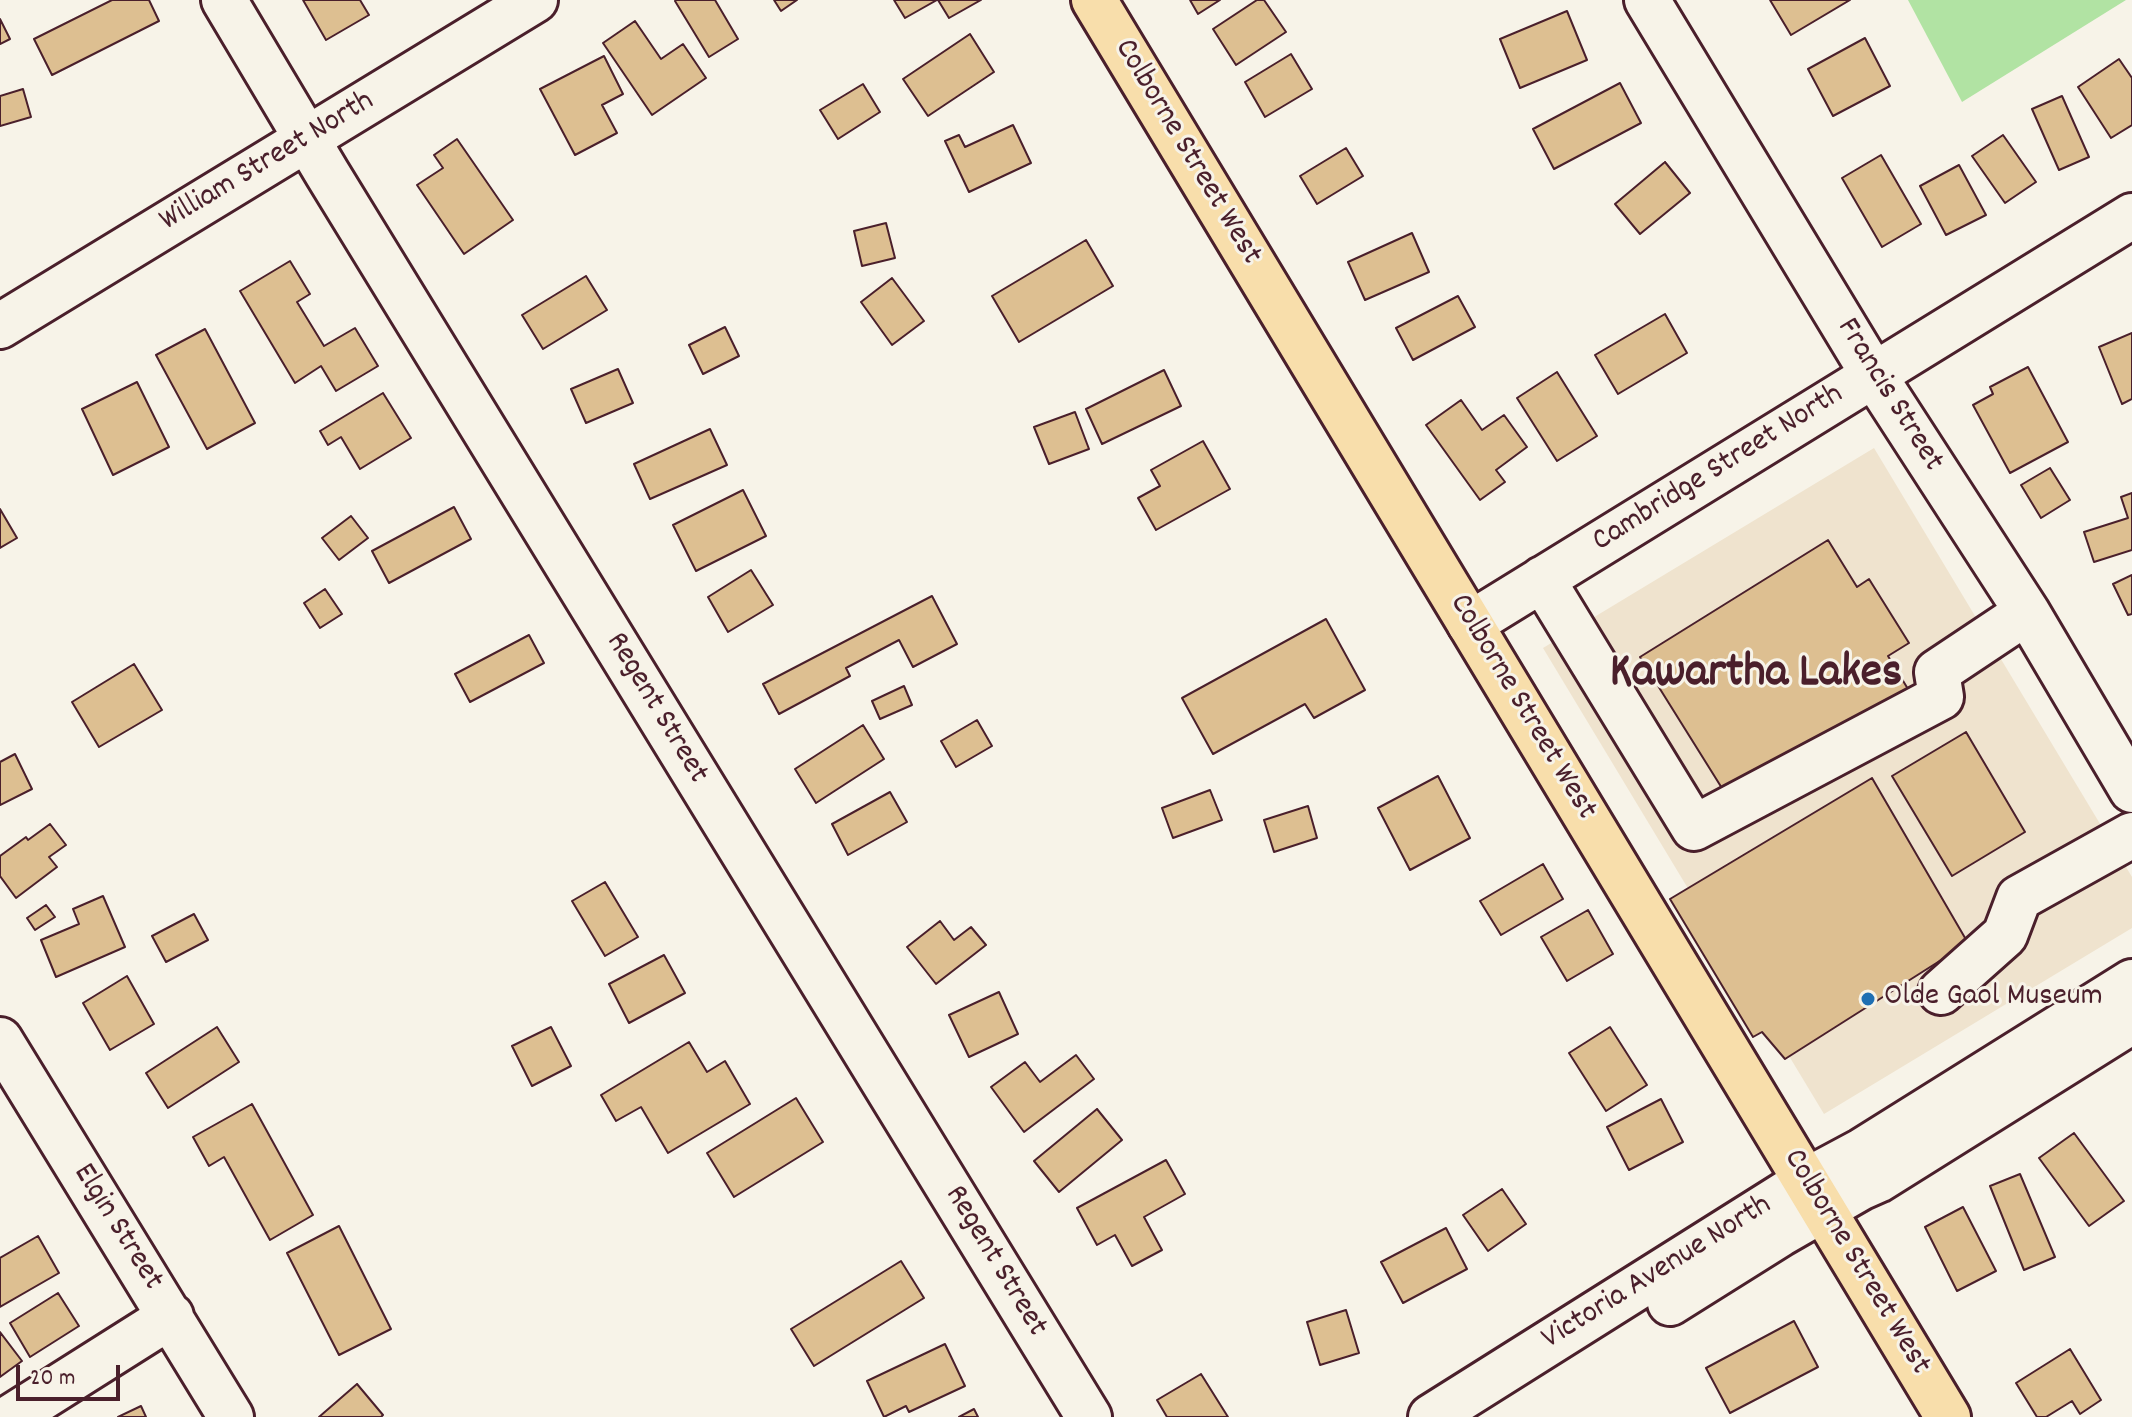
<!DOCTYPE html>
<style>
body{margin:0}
#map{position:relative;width:2132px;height:1417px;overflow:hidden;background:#f7f3e8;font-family:Dekko,sans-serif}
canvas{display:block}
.scale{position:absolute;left:16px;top:1365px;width:104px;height:36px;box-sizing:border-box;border:4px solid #4a1f2b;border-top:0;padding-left:10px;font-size:24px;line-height:28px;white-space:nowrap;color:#4a1f2b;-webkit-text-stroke:6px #f7f3e8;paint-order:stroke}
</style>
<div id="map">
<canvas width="2132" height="1417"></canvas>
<div class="scale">20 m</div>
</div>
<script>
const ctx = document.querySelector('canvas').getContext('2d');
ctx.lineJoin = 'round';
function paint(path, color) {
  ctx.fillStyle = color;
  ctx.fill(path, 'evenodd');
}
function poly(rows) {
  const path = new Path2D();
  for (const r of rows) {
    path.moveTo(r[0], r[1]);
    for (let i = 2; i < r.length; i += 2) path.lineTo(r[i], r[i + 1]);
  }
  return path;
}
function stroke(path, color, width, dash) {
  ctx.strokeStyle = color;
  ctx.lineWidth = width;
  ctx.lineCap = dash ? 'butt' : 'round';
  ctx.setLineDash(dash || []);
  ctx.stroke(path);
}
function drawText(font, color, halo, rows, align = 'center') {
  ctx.font = font + ' Dekko,sans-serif';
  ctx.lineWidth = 6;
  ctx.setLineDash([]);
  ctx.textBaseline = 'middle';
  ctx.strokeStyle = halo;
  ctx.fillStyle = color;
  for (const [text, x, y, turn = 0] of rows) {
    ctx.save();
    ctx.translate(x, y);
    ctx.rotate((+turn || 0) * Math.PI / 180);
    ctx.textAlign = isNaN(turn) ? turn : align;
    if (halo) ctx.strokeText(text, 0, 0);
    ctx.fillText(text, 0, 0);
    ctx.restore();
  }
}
const built = poly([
 [1874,448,2132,877,2132,928,1824,1114,1543,648]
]);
const green = poly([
 [1908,0,2126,0,1962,102]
]);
const building = poly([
 [112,0,149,0,159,21,52,75,34,39,112,0],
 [303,0,360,0,369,15,326,40,303,0],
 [676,0,715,0,738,39,709,57,675,1,676,0],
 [774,0,797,0,781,11,774,0],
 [894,0,937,0,905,18,894,0],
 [938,0,981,0,949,18,938,0],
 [1190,0,1220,0,1198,14,1190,0],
 [1257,0,1264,0,1286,32,1236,65,1213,29,1257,0],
 [1770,0,1850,0,1791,35,1770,0],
 [1567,11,1587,60,1520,88,1500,39,1567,11],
 [0,19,10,39,0,44,0,19],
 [635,21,661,59,683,44,706,78,652,115,603,43,635,21],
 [970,34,994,72,928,116,903,79,970,34],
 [1865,38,1890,86,1833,116,1808,69,1865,38],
 [1291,54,1312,89,1265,117,1245,82,1291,54],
 [604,56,623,94,602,105,617,133,575,155,540,89,604,56],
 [2119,59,2132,78,2132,125,2111,138,2078,87,2119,59],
 [1620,83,1641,123,1554,169,1533,129,1620,83],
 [863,84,880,112,838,139,820,110,863,84],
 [23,89,31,117,0,126,0,96,23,89],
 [2062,96,2089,157,2059,170,2032,109,2062,96],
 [1013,125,1031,163,969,192,945,141,959,135,965,147,1013,125],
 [2003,135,2036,182,2005,203,1972,156,2003,135],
 [457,139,513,220,464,254,417,185,443,168,434,155,457,139],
 [1346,148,1363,176,1317,204,1300,176,1346,148],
 [1881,155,1921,224,1882,247,1842,178,1881,155],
 [1665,162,1690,193,1640,234,1615,204,1665,162],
 [1959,165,1986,215,1946,235,1920,186,1959,165],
 [886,223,895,258,862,266,854,231,886,223],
 [1412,233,1429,272,1365,300,1348,262,1412,233],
 [1086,240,1113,286,1019,342,992,296,1086,240],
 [290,261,310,294,297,302,324,346,355,328,378,366,336,391,321,366,295,383,240,291,290,261],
 [586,276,607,310,543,349,522,315,586,276],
 [892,278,924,321,892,345,861,302,892,278],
 [1458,296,1475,327,1413,360,1396,328,1458,296],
 [1665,314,1687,353,1618,394,1595,355,1665,314],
 [725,327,739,356,703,374,689,345,725,327],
 [205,329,255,423,207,449,156,355,205,329],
 [2132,333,2132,399,2122,404,2099,347,2132,333],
 [2028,367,2068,442,2010,473,1973,405,1993,394,1990,387,2028,367],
 [618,369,633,403,586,423,571,389,618,369],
 [1164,370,1181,406,1102,444,1086,409,1164,370],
 [1557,372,1597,436,1557,461,1517,398,1557,372],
 [137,382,169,447,113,475,82,409,137,382],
 [383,393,411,438,360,469,341,437,328,445,320,431,383,393],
 [1461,400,1482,430,1504,415,1527,447,1496,470,1505,482,1480,500,1426,425,1461,400],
 [1075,412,1089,449,1049,464,1034,427,1075,412],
 [710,429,727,465,650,499,634,464,710,429],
 [1203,441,1230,489,1156,530,1138,498,1160,486,1151,470,1203,441],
 [2050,468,2070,500,2041,518,2021,485,2050,468],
 [743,490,766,536,696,571,673,525,743,490],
 [2132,493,2132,550,2094,562,2084,532,2128,518,2121,497,2132,493],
 [454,507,471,539,389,583,372,551,454,507],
 [0,509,17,538,0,548,0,509],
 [351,516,368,538,339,560,322,538,351,516],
 [1828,540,1857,587,1869,579,1909,643,1888,656,1911,694,1730,801,1640,657,1828,540],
 [751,570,773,605,728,632,708,597,751,570],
 [2132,575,2132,614,2128,615,2113,584,2132,575],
 [325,589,342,614,320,628,304,603,325,589],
 [932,596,957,644,913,667,899,640,846,668,850,676,779,714,763,684,932,596],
 [1326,619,1365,690,1314,718,1305,704,1213,754,1182,698,1326,619],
 [529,635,544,663,470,702,455,674,529,635],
 [134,664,162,710,99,747,72,702,134,664],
 [904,686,912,705,880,719,872,701,904,686],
 [977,720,992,746,956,767,941,741,977,720],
 [863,725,884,759,816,803,795,769,863,725],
 [1966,732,2025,832,1952,876,1892,776,1966,732],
 [15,754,32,789,0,805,0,762,15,754],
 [1438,776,1470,838,1410,870,1378,808,1438,776],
 [1872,778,1968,943,1785,1059,1762,1032,1753,1037,1670,899,1872,778],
 [1210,790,1222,820,1173,838,1162,808,1210,790],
 [890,792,907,822,848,855,832,824,890,792],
 [1308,806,1317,838,1274,852,1264,820,1308,806],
 [50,824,66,845,49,857,57,867,16,898,0,876,0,856,26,837,28,840,50,824],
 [1543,864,1563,899,1501,935,1480,901,1543,864],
 [605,882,638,937,605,956,572,901,605,882],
 [103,896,125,947,56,977,41,940,79,924,73,909,103,896],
 [46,905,55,917,35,930,27,918,46,905],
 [1588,910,1613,954,1567,981,1541,937,1588,910],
 [194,914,208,940,166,962,152,936,194,914],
 [940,921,954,940,971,927,986,945,936,984,907,947,940,921],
 [664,955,685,993,629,1023,609,984,664,955],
 [127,976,154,1024,110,1050,83,1003,127,976],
 [999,992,1018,1034,969,1057,949,1015,999,992],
 [217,1027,239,1062,168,1108,146,1073,217,1027],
 [551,1027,571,1066,532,1086,512,1046,551,1027],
 [1610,1027,1647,1085,1606,1111,1569,1053,1610,1027],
 [689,1042,707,1072,725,1061,750,1104,668,1153,641,1107,616,1121,601,1095,689,1042],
 [1076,1055,1094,1079,1024,1132,991,1087,1025,1062,1040,1082,1076,1055],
 [796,1098,823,1142,734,1197,707,1153,796,1098],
 [1661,1099,1683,1142,1629,1170,1607,1127,1661,1099],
 [252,1104,313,1215,270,1240,224,1157,209,1166,193,1137,252,1104],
 [1097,1109,1122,1140,1059,1192,1034,1161,1097,1109],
 [2074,1133,2124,1201,2089,1226,2039,1158,2074,1133],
 [1166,1160,1185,1194,1144,1217,1162,1250,1132,1266,1115,1235,1097,1245,1077,1208,1166,1160],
 [2020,1174,2055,1257,2024,1270,1990,1186,2020,1174],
 [1502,1189,1526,1224,1488,1251,1463,1215,1502,1189],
 [1963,1207,1996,1271,1957,1291,1925,1227,1963,1207],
 [339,1226,391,1329,339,1355,287,1253,339,1226],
 [1446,1228,1467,1269,1403,1303,1381,1262,1446,1228],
 [38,1236,59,1273,0,1307,0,1258,38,1236],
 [901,1261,924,1298,814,1366,791,1329,901,1261],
 [58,1293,79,1326,30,1357,10,1323,58,1293],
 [1346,1310,1359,1353,1320,1365,1307,1322,1346,1310],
 [1794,1321,1818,1367,1730,1413,1706,1368,1794,1321],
 [0,1332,22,1361,0,1377,0,1332],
 [945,1344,965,1386,909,1412,906,1406,884,1417,867,1381,945,1344],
 [2070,1349,2101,1400,2080,1414,2072,1401,2046,1417,2037,1417,2016,1383,2070,1349],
 [1201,1374,1228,1417,1167,1417,1157,1400,1201,1374],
 [357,1384,383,1415,381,1417,319,1417,357,1384],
 [141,1406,146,1417,118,1417,141,1406],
 [974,1409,978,1417,959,1417,974,1409]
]);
const minor = poly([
 [224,0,327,173,1089,1417],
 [1647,0,1873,374,2027,612,2132,790],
 [0,326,535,0],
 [1542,579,1694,828,1941,697,1937,672,2027,612],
 [1470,624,2132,216],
 [1941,992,2005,935,2019,898,2132,835],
 [0,1040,231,1417],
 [1670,1303,1780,1234,1860,1188,1878,1180,2132,1021],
 [11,1417,171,1316],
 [1431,1417,1806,1181,1862,1151,2132,982]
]);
const major = poly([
 [1094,0,1948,1417]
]);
const markers = [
 [1868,999,8,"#1f6fb2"]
];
const streetNames = [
 ["Colborne Street West",1186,153,59],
 ["William Street North",268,163,-31],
 ["Francis Street",1888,396,58],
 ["Cambridge Street North",1719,470,-32],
 ["Colborne Street West",1521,708,59],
 ["Regent Street",655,709,59],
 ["Elgin Street",116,1228,58],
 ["Regent Street",994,1262,59],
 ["Colborne Street West",1855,1263,59],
 ["Victoria Avenue North",1658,1274,-32]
];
const poiNames = [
 ["Olde Gaol Museum",1884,999]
];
const townNames = [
 ["Kawartha Lakes",1756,677]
];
paint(built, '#efe3ce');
paint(green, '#b1e3a3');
paint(building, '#ddbf91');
stroke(building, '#4a1f2b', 2);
stroke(minor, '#4a1f2b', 50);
stroke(major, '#4a1f2b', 50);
stroke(minor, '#f7f3e8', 44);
stroke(major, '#f8deab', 44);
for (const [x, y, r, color] of markers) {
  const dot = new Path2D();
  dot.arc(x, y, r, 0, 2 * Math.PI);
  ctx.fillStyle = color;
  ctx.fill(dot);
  stroke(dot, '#f7f3e8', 3);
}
drawText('32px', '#4a1f2b', '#f7f3e8', streetNames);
drawText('32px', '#4a1f2b', '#f7f3e8', poiNames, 'left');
drawText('bold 48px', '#4a1f2b', '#f7f3e8', townNames);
</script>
